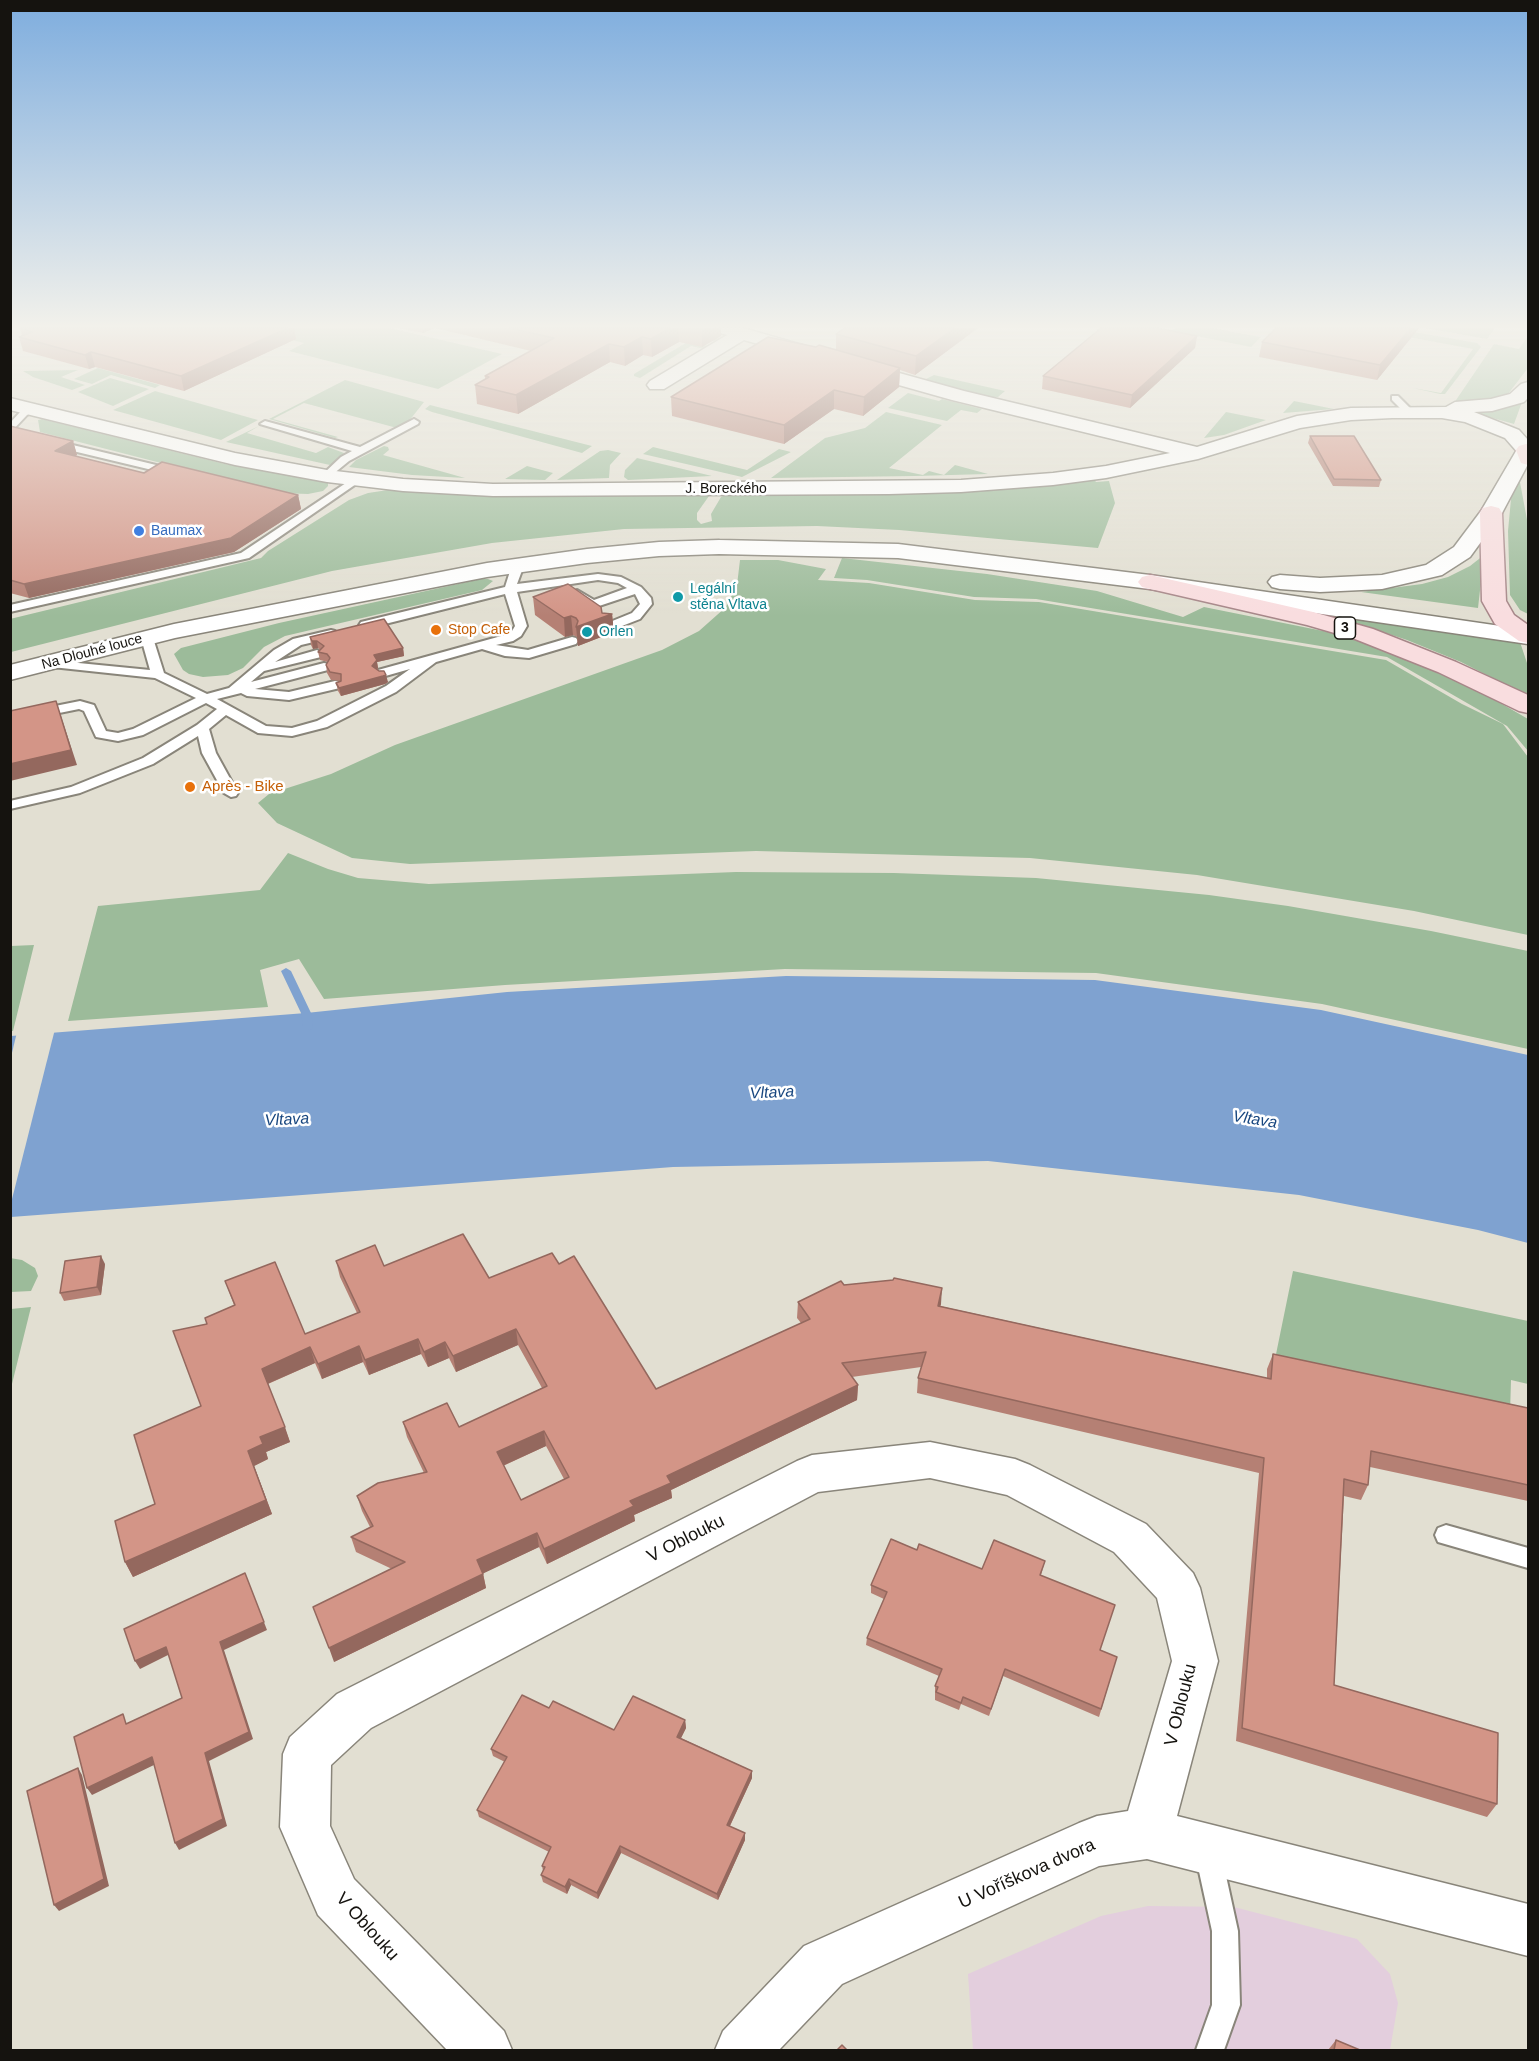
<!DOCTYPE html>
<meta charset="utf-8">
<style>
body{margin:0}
#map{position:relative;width:1539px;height:2061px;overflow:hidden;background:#e2dfd2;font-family:Arial,sans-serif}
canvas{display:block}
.frame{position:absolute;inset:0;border:12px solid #15130f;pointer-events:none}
</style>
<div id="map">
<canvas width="1539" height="2061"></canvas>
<div class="frame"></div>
</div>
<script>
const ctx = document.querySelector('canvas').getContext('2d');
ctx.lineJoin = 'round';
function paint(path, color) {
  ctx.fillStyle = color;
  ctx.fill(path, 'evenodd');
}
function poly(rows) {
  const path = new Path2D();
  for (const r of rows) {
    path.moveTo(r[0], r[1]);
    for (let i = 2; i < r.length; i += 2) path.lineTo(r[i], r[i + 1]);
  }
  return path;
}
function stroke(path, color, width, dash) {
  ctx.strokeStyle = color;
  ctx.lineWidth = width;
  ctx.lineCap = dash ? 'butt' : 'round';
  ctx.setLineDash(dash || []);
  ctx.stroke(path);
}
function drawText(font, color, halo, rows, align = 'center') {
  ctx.font = font + ' Arial,sans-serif';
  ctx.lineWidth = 5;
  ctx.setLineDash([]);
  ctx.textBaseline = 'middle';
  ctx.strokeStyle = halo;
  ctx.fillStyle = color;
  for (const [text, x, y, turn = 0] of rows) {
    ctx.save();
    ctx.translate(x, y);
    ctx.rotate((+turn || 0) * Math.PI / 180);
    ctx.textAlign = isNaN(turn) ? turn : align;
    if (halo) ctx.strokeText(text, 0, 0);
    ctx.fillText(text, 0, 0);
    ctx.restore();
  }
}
const education = poly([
 [1148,1906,1234,1907,1357,1939,1390,1974,1398,2003,1390,2050,973,2050,968,1974,1101,1916]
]);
const green = poly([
 [258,328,390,328,502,354,438,389,289,351,304,343,253,330],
 [1175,328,1212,328,1261,337,1251,347,1171,331],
 [1360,328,1392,328,1477,343,1481,347,1445,394,1440,394,1413,388,1441,393,1473,349],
 [1425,328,1495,328,1487,339],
 [699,335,722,339,717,342,702,338,694,344,711,346,704,349,691,346,640,378,634,376,634,374],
 [1528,336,1528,368,1508,394,1494,400,1454,403,1494,344,1519,349],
 [98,368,160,385,155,388,111,375,92,384,74,379],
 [78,370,61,377,85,385,72,390,33,377,23,371],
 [934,375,1005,391,998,397,984,397,922,381],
 [110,378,149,389,113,406,78,392],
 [345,380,424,402,409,421,397,428,304,403,273,419,338,437,335,438,269,419],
 [155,391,258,420,221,440,113,410],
 [908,393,939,401,942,399,982,409,977,413,961,410,947,421,888,408],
 [1294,401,1334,409,1283,413],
 [1522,402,1514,424,1471,412],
 [430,405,592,446,582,453,432,412,425,409],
 [886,412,942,425,889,468,923,475,929,471,944,475,955,465,988,474,915,476,771,478,825,438,865,428],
 [1226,412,1266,420,1224,435,1204,438],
 [42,419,225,464,328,482,328,486,323,491,308,494,278,493,40,432,38,420],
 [259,426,247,433,316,453,328,447,344,453,343,457,330,465,226,442],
 [384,446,388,447,389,450,383,455,465,478,412,475,349,467,356,460],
 [653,447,747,470,779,449,791,452,742,477,643,454],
 [608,450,621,453,610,465,609,478,557,480,600,451],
 [637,458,712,476,628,480,624,477,625,470],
 [527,466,553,473,545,480,505,479],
 [1519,477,1528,525,1528,614,1520,610,1510,595,1508,531,1511,499],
 [1094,479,1096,482,1109,481,1115,503,1098,548,899,530,817,526,624,529,492,543,332,571,11,652,10,619,261,558,268,551,349,500,368,493,388,490,471,495,707,495,709,496,697,513,697,520,701,524,712,521,711,514,721,497,728,494,985,490],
 [1484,555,1478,608,1361,592,1422,584,1448,577,1470,566],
 [842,558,987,574,1097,591,1183,617,1204,607,1338,634,1407,657,1459,679,1528,719,1528,751,1507,726,1387,657,1036,599,974,597,867,580,834,578],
 [740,560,778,560,826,569,818,580,869,583,975,600,1039,602,1386,660,1462,704,1503,724,1528,757,1528,935,1414,911,1197,875,1030,858,756,851,410,864,352,858,277,823,258,803,269,794,331,774,395,745,662,650,699,631,726,607,737,585],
 [481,579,488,579,493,581,482,590,285,636,264,647,243,668,228,675,203,677,189,674,183,670,174,654,181,648,279,623],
 [1331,615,1520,642,1528,666,1528,696,1461,662,1407,640],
 [288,853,328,869,358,878,429,884,736,872,894,873,1036,878,1209,895,1288,906,1431,931,1528,951,1528,1049,1322,1004,1096,973,785,969,505,985,324,999,299,959,260,970,268,1007,68,1021,98,906,260,890],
 [34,945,13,1031,11,1031,11,946],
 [10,1258,22,1260,35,1268,38,1276,31,1291,11,1292],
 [1293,1271,1528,1321,1528,1384,1511,1380,1510,1414,1274,1364],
 [31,1307,11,1388,11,1309]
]);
const water = poly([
 [786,976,1095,980,1321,1010,1528,1055,1528,1243,1478,1230,1299,1195,988,1161,673,1167,11,1217,11,1036,306,1013,507,992]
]);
const pier = poly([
 [55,1029,11,1203,11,1057,17,1032]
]);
const stream = poly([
 [286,968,291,971,311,1013,313,1026,312,1029,308,1030,303,1026,301,1013,281,971,286,968]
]);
const service = poly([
 [1392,396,1398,396,1412,410,1412,414,1406,414,1392,400,1392,396],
 [29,407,37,409,27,415,10,433,10,423,21,411,29,407],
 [414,419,419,422,418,424,349,461,327,479,322,476,323,474,341,457,352,451,260,424,265,421,360,447,414,419],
 [56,441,177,470,178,472,173,475,52,446,51,444,56,441],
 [355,477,359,478,359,482,249,558,10,612,10,605,241,553,355,477],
 [518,562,524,565,517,584,598,574,621,577,641,587,651,598,652,604,640,619,609,631,605,630,605,624,632,613,640,604,635,594,593,608,571,594,577,590,594,600,627,588,618,583,598,580,517,592,527,626,521,636,513,641,496,645,528,650,572,637,576,638,578,641,576,644,529,658,505,656,482,649,436,662,396,692,327,727,292,736,258,733,226,715,209,729,216,753,238,793,236,796,231,797,224,793,202,753,198,736,153,764,80,793,10,809,10,801,71,787,143,758,197,725,217,709,206,703,143,735,118,741,96,737,84,711,79,709,10,723,10,715,80,701,94,705,106,731,118,733,133,729,196,698,155,678,52,667,48,666,46,663,48,660,150,670,141,638,147,634,153,638,164,673,207,694,229,688,274,650,293,639,331,630,335,631,335,637,301,645,275,662,317,650,323,654,321,657,264,671,251,682,324,663,328,664,330,667,328,670,255,689,289,692,335,681,340,682,341,685,340,688,289,700,247,696,241,693,217,699,266,726,292,728,317,721,386,686,410,669,382,677,376,673,378,670,505,635,512,631,515,626,505,594,365,629,359,625,361,622,505,587,512,565,518,562],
 [1446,1525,1528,1548,1528,1568,1438,1542,1435,1535,1438,1528,1446,1525],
 [1208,1840,1217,1844,1221,1853,1238,1931,1240,2005,1224,2050,1196,2050,1212,2005,1212,1931,1195,1853,1199,1844,1208,1840]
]);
const minor = poly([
 [714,328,743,328,813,348,816,352,813,356,807,358,744,340,664,389,650,389,647,385,650,381,727,335,717,332,714,328],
 [856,361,964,391,1197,447,1297,416,1351,408,1446,407,1455,402,1491,399,1510,394,1521,384,1528,382,1528,398,1524,402,1492,411,1474,412,1519,430,1528,440,1528,456,1519,454,1505,438,1465,422,1442,418,1392,418,1351,420,1300,428,1198,459,1106,478,1053,485,961,492,889,494,493,496,403,491,327,482,235,465,10,410,10,398,235,453,327,470,403,479,493,484,961,480,1053,473,1106,466,1170,453,952,400,849,371,847,367,849,363,856,361],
 [930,1442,1015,1459,1030,1465,1146,1524,1193,1573,1200,1588,1218,1661,1177,1816,1528,1904,1528,1956,1147,1859,1099,1866,842,1984,779,2050,715,2050,723,2031,804,1946,1079,1823,1097,1816,1128,1811,1172,1661,1157,1598,1114,1552,1007,1495,930,1478,818,1492,371,1728,331,1765,330,1826,354,1879,504,2031,512,2050,447,2050,318,1915,280,1827,283,1754,290,1737,337,1694,797,1461,812,1455,930,1442]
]);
const secondary = poly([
 [1526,444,1528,444,1528,464,1502,513,1470,557,1442,575,1382,589,1320,592,1280,589,1272,587,1268,582,1272,577,1280,575,1320,578,1382,575,1426,565,1454,547,1481,511,1519,446,1526,444],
 [719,540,898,544,1150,575,1528,630,1528,644,1150,589,898,558,719,554,659,556,587,563,487,577,175,638,10,680,10,665,174,624,487,563,587,549,659,542,719,540]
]);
const primary = poly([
 [1526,444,1528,444,1528,465,1521,463,1516,450,1519,446,1526,444],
 [1491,506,1499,508,1502,513,1506,601,1514,615,1528,625,1528,643,1519,641,1495,624,1482,601,1480,513,1483,508,1491,506],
 [1150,575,1313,612,1373,629,1456,662,1528,695,1528,713,1519,711,1438,672,1355,639,1307,625,1142,587,1138,582,1142,577,1150,575]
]);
const wall = poly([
 [20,328,294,328,296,339,184,391,95,367,89,369,23,351,19,337,22,336],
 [399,328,434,328,423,333],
 [435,328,721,328,721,336,702,347,679,342,652,357,643,355,625,366,610,362,518,414,477,404,475,385,485,379,485,376,531,351],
 [845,328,978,328,915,375,900,370,899,387,863,416,834,409,784,444,672,416,671,397,816,347,836,350,836,334],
 [1276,328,1419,328,1377,380,1259,357,1262,342],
 [1197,336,1195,348,1130,408,1042,389,1043,376],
 [10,426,73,441,77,455,75,456,144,473,298,495,301,509,234,552,29,598,10,593],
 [1310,436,1381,480,1379,487,1333,486,1308,443],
 [533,597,602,613,612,614,614,632,578,646,577,637,573,635,565,637,535,615],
 [310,637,403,648,404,656,377,662,378,668,377,669,388,682,385,684,341,696,338,691,336,683,341,681,331,680,327,673,326,665,328,662,320,660,318,652,320,650,318,648,313,649,311,645],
 [336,1261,489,1278,559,1264,656,1389,801,1323,797,1318,798,1302,844,1285,941,1304,940,1306,1267,1378,1267,1369,1273,1354,1528,1408,1528,1501,1370,1467,1368,1485,1361,1500,1344,1496,1334,1685,1497,1804,1487,1817,1236,1741,1259,1473,917,1393,918,1378,921,1367,852,1377,858,1385,857,1400,671,1490,672,1498,634,1515,635,1521,547,1564,539,1547,483,1573,486,1588,334,1662,392,1569,356,1552,351,1537,370,1527,362,1511,357,1496,424,1473,407,1437,403,1422,459,1427,542,1388,518,1345,456,1372,449,1358,428,1367,421,1354,369,1375,363,1362,322,1379,315,1363,268,1384,290,1442,266,1452,268,1459,254,1466,272,1514,133,1577,125,1562,155,1504,201,1406,207,1324,234,1305,225,1281,305,1334,357,1313,340,1277],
 [546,1446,564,1479,521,1500,503,1466],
 [105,1264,101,1295,64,1301,60,1293],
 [917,1550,982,1569,1045,1561,1041,1575,1101,1651,1117,1657,1099,1717,1003,1676,989,1716,961,1704,959,1710,935,1700,935,1686,939,1676,866,1645,867,1638,884,1599,871,1593,871,1585],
 [549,1708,614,1730,685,1720,686,1728,681,1738,752,1771,752,1778,730,1826,745,1840,718,1900,621,1853,598,1899,571,1885,567,1894,543,1882,541,1875,543,1871,542,1866,549,1852,479,1817,477,1810,505,1762,493,1756,491,1749],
 [1336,2040,1360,2050,1328,2050]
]);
const shadedWall = poly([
 [288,328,294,328,296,339,184,391,181,376],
 [422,328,434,328,423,333],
 [670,328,678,328,679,342,652,357,651,339],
 [703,328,721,328,721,336,702,347,702,329],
 [955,328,978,328,915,375,916,356],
 [1411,328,1419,328,1377,380,1380,365],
 [1197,336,1195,348,1130,408,1132,395],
 [642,337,643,355,625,366,624,347],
 [609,344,610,362,518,414,516,395],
 [91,352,95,367,89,369,85,355],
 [900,368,899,387,863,416,864,397],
 [834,390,834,409,784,444,784,425],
 [73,441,77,455,59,464,55,451],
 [298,495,301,509,234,552,29,598,24,584],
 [612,614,614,632,578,646,576,627],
 [571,616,573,635,565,637,564,618],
 [312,641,317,641,318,648,313,649],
 [403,648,404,656,377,662,378,668,374,673,372,666,374,655],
 [386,675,388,682,385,684,341,696,339,688],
 [56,701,77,765,10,781,10,764],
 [101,1256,105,1264,101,1295,97,1287],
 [942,1288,941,1304,936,1321,938,1306],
 [516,1329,518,1345,456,1372,453,1356],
 [418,1339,421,1354,369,1375,365,1360],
 [445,1342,449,1358,428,1367,424,1352],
 [359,1346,363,1362,322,1379,318,1364],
 [310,1347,315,1363,267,1384,262,1369],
 [858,1385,857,1400,671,1490,672,1498,634,1515,635,1521,547,1564,544,1549,630,1501,667,1476],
 [285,1427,290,1442,266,1452,268,1459,254,1466,272,1514,133,1577,125,1562,248,1451,260,1437],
 [544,1431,546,1446,500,1467,497,1452],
 [537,1533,539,1547,480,1575,477,1560],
 [245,1573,267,1630,224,1650,253,1739,209,1761,227,1826,179,1850,175,1843,205,1753,220,1642],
 [483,1574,486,1588,334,1662,329,1648],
 [166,1647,170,1654,140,1669,135,1661],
 [685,1720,686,1728,678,1744,677,1737],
 [152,1757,156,1764,92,1795,87,1788],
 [78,1768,82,1775,109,1886,59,1911,54,1905],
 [752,1771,752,1778,727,1832,727,1825],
 [745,1833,745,1840,718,1900,717,1894],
 [620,1846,621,1853,598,1899,597,1893],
 [569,1879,571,1885,567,1894,565,1887]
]);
const building = poly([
 [20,328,288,328,181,376,91,352,85,355,19,337,32,332,20,328],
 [509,328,670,328,651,339,642,337,624,347,609,344,516,395,475,385,489,377,485,376,554,338,509,328],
 [845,328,955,328,916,356,836,334,845,328],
 [1101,328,1157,328,1197,336,1132,395,1043,376,1101,328],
 [1276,328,1411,328,1380,365,1262,342,1276,328],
 [768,337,816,347,819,345,900,368,864,397,834,390,784,425,671,397,768,337],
 [10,426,73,441,55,451,144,473,162,462,298,495,231,538,24,584,10,580,10,426],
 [1310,436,1354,436,1381,480,1334,479,1310,436],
 [568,584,601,607,602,613,612,614,576,627,578,621,576,618,571,616,564,618,533,597,568,584],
 [384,619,403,648,374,655,377,660,372,666,379,671,384,671,386,675,383,676,339,688,336,683,341,681,341,674,330,672,326,665,330,658,327,654,318,652,324,646,317,641,312,641,310,637,384,619],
 [56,701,71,750,10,764,10,711,56,701],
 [463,1234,489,1278,552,1253,559,1264,574,1256,656,1389,810,1319,798,1302,841,1281,844,1285,893,1280,894,1278,942,1288,938,1306,1271,1379,1273,1354,1528,1408,1528,1485,1371,1451,1368,1485,1344,1479,1334,1685,1498,1733,1497,1804,1242,1728,1264,1458,918,1378,926,1352,842,1363,858,1385,667,1476,671,1483,630,1501,634,1506,544,1549,537,1533,477,1560,483,1574,329,1648,313,1607,405,1562,351,1537,373,1526,357,1496,378,1483,427,1472,403,1422,447,1403,459,1427,547,1386,516,1329,453,1356,445,1342,424,1352,418,1339,365,1360,359,1346,318,1364,310,1347,262,1369,285,1427,260,1437,263,1444,248,1451,266,1500,125,1562,115,1521,155,1504,134,1435,201,1406,173,1331,207,1324,205,1318,235,1305,225,1281,275,1262,305,1334,360,1312,336,1261,375,1245,384,1266,463,1234],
 [544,1431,569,1477,521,1500,497,1452,544,1431],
 [101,1256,97,1287,60,1293,65,1261,101,1256],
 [891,1539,917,1550,919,1544,982,1569,994,1540,1045,1561,1040,1575,1115,1605,1100,1650,1117,1657,1101,1709,1005,1669,991,1709,963,1697,961,1703,936,1692,938,1687,935,1686,942,1669,867,1638,887,1592,871,1585,891,1539],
 [245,1573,264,1622,220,1642,249,1732,205,1753,223,1819,175,1843,152,1757,87,1788,74,1737,123,1714,126,1724,182,1698,166,1647,135,1661,124,1629,245,1573],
 [522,1695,549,1708,553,1701,614,1730,633,1696,685,1720,677,1737,752,1771,727,1825,745,1833,717,1894,620,1846,597,1893,569,1879,565,1887,541,1875,545,1867,542,1866,551,1847,477,1810,507,1757,491,1749,522,1695],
 [78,1768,104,1879,54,1905,27,1791,78,1768],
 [1336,2040,1360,2050,1334,2050,1336,2040],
 [842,2045,847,2050,837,2050,842,2045]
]);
const markers = [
 [139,531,6,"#3f7fe0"],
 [678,597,6,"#0f9aa8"],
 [436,630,6,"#e8710a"],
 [587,632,6,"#0f9aa8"],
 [190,787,6,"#e8710a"]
];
const farStreetnames = [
 ["J. Boreckého",726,489],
 ["Na Dlouhé louce",92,652,-15]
];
const farShopnames = [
 ["Baumax",151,531]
];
const farCulturenames = [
 ["Legální",690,589],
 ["stěna Vltava",690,605],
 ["Orlen",599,632]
];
const shields = [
 [1345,628,21]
];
const shieldNames = [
 ["3",1345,628]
];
const farFoodnames = [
 ["Stop Cafe",448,630]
];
const foodNames = [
 ["Après - Bike",202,787]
];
const waterNames = [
 ["Vltava",772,1093,-3],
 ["Vltava",287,1120,-3],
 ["Vltava",1255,1120,9]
];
const nearStreetnames = [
 ["V Oblouku",686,1539,-27],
 ["V Oblouku",1181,1705,-76],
 ["U Voříškova dvora",1027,1874,-24],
 ["V Oblouku",367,1927,48]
];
paint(education, '#e3cedd');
paint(green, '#9cbb9a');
paint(water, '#7fa2d0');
paint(pier, '#e2dfd2');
paint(stream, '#7fa2d0');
stroke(service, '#89857a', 4);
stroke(minor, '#89857a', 3);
stroke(secondary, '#89857a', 3);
stroke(primary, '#a78789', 3);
paint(service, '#fff');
paint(minor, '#fff');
paint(secondary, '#fff');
paint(primary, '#f9dddf');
paint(wall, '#b58074');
paint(shadedWall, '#94685e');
paint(building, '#d39587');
stroke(building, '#94685e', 1.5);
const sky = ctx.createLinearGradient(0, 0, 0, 616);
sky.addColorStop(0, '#7eadde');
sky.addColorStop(0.53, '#f2f1eb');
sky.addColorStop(1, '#f2f1eb00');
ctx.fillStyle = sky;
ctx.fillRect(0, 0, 1539, 616);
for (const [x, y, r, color] of markers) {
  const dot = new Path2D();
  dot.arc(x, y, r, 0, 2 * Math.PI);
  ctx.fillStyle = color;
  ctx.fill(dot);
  stroke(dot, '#fff', 2);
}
drawText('14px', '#15130f', '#fff', farStreetnames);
drawText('14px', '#366cbe', '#fff', farShopnames, 'left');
drawText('14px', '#0d838f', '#fff', farCulturenames, 'left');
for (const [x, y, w] of shields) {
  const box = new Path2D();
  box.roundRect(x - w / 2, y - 11, w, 22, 4.5);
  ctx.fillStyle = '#fff';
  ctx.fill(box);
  stroke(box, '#15130f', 1.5);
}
drawText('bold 14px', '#15130f', null, shieldNames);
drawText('14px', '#c56008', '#fff', farFoodnames, 'left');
drawText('15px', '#c56008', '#fff', foodNames, 'left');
drawText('italic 16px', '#17467f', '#fff', waterNames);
drawText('18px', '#15130f', '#fff', nearStreetnames);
</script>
